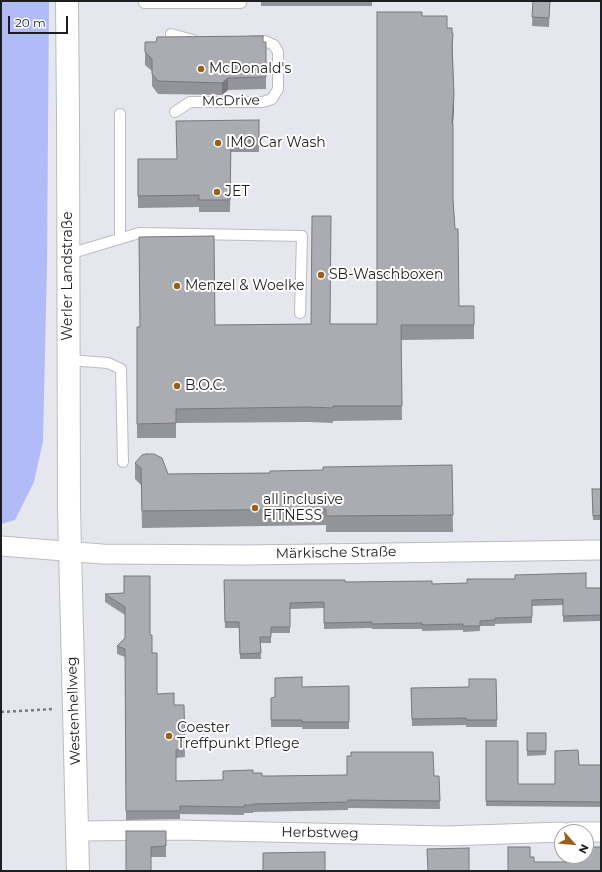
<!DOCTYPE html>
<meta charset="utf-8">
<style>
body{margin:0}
#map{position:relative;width:602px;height:872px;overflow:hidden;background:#e6e7ee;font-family:Montserrat,sans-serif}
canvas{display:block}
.frame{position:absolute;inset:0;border:2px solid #1d1e20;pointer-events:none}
.north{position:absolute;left:554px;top:824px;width:40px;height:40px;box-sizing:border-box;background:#fff;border:1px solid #a5a5a6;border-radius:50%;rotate:117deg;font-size:11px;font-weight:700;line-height:16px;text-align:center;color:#1d1e20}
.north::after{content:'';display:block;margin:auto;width:14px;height:18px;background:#98601b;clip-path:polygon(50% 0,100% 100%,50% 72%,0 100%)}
.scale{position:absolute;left:8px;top:16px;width:60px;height:18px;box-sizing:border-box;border:2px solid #1d1e20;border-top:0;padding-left:5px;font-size:12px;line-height:14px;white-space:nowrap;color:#1d1e20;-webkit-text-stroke:3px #fff;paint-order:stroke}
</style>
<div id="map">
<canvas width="602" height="872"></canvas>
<div class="frame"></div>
<div class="north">N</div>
<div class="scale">20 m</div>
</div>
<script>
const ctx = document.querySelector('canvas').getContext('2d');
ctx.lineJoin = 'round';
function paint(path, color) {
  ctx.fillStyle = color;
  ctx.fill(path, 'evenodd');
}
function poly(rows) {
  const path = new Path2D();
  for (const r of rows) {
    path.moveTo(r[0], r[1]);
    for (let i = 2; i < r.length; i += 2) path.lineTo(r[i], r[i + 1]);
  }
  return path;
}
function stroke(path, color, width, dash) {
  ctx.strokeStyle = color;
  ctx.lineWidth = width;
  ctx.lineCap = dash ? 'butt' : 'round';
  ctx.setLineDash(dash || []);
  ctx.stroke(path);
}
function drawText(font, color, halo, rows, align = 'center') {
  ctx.font = font + ' Montserrat,sans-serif';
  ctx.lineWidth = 4;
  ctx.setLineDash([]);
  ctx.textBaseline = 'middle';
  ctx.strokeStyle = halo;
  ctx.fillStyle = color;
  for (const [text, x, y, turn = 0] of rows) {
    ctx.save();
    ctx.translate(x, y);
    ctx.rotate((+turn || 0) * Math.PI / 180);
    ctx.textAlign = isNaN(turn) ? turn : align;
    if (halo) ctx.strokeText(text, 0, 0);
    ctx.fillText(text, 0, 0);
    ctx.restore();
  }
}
const green = poly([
 [1,1,49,1,47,265,43,441,34,482,15,520,1,524]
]);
const path = poly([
 [1,712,54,709]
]);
const lane = poly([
 [144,1,144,3,241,3,241,1],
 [171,34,193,40],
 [175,112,190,102,263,102,272,99,278,89,278,52,274,45,265,41,251,41],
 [120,239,120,114],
 [69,254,139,233,302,236,300,313],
 [69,360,108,363,121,369,123,462]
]);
const street = poly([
 [1,546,102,554,246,555,601,550],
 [77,831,177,830,447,836,562,832],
 [571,832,601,832]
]);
const secondary = poly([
 [67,1,68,116,69,508,78,871]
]);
const wall = poly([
 [261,1,372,1,372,6,261,6],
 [533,1,550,1,549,27,532,26],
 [422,16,447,28,452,33,453,48,453,57,454,109,453,124,453,201,459,306,474,306,474,339,401,340,402,420,333,421,333,423,309,422,176,423,176,438,137,438,137,327,215,325,377,324],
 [145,42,266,42,266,89,228,90,222,95,158,94,152,86,152,71,145,65],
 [259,120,259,152,231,152,230,212,199,212,199,207,138,208,138,159,177,159],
 [135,463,168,474,270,473,323,470,452,465,453,532,326,532,326,525,142,528,141,485,135,479],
 [592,489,601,489,601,520,593,520],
 [224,580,432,584,601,588,601,621,563,622,563,605,532,606,532,623,495,624,495,626,480,626,480,631,463,632,463,630,422,631,422,629,372,629,372,628,324,629,324,608,290,609,290,633,271,633,271,643,260,643,261,659,240,659,239,628,225,628],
 [124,593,150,635,157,694,174,705,184,705,185,757,176,758,176,781,223,780,253,773,262,776,439,776,440,809,348,808,348,810,253,812,253,813,244,813,244,815,180,814,180,819,126,820,125,657,117,654,117,646,125,638,125,615,105,602,105,594],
 [496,679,497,727,466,727,466,725,412,726,411,688,469,687],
 [349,686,349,729,302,729,302,727,271,727,271,698,275,697,302,687],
 [527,733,546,733,546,755,527,756],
 [486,741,518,784,555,784,579,765,601,765,601,807,486,806],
 [166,831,166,857,151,857,126,871]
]);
const shadedWall = poly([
 [228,78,228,90,222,95,222,83],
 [454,94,454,109,452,138,452,124]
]);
const building = poly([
 [533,1,550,1,549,18,532,17,533,1],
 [377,12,422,12,422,16,447,16,447,28,452,28,452,33,453,33,452,48,454,94,452,124,453,124,453,199,455,229,458,229,459,306,474,306,474,325,401,325,402,406,333,406,333,408,309,407,176,409,176,423,137,424,137,327,140,327,139,237,214,236,215,325,311,324,312,216,331,216,330,324,377,324,377,12],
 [263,36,263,42,266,42,266,77,228,78,222,83,158,81,152,74,152,59,145,52,145,42,156,42,157,37,263,36],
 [259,120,259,140,231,140,230,200,199,200,199,195,138,196,138,159,177,159,176,121,259,120],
 [146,454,154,454,162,458,168,474,270,473,270,471,323,470,323,467,452,465,453,515,326,516,326,509,142,511,141,468,135,463,142,455,146,454],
 [592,489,601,489,601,515,593,516,592,489],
 [586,573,586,588,601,588,601,615,563,616,563,599,532,600,532,617,495,618,495,620,480,621,480,626,463,626,463,624,422,625,422,623,372,624,372,622,324,623,324,602,290,603,290,627,271,627,271,637,260,637,261,653,240,654,239,622,225,622,224,580,345,580,345,582,432,581,432,584,467,583,467,579,515,579,515,575,586,573],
 [124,576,150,576,150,635,152,635,152,653,157,653,157,694,174,693,174,705,184,705,185,749,176,750,176,781,223,780,223,771,253,770,253,773,262,773,262,776,271,776,347,775,347,756,351,756,351,752,433,752,434,776,439,776,440,801,348,800,348,802,253,804,253,805,244,805,244,807,180,806,180,811,126,811,125,649,117,646,125,638,125,607,105,594,124,593,124,576],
 [302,677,302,687,349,686,349,722,302,722,302,720,271,720,271,698,275,697,275,678,302,677],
 [469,679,496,679,497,720,466,720,466,718,412,719,411,688,469,687,469,679],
 [527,733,546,733,546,751,527,751,527,733],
 [486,741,518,741,518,784,555,784,555,751,578,750,579,765,601,765,601,802,486,801,486,741],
 [126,831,166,831,166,846,151,847,151,871,126,871,126,831],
 [508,847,530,847,530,857,534,857,534,862,582,862,582,856,586,856,586,847,601,847,601,871,508,871,508,847],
 [469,848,469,871,428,871,427,849,469,848],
 [325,852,325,871,263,871,263,853,325,852]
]);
const markers = [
 [201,69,4,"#98601b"],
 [218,143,4,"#98601b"],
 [217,192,4,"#98601b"],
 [321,275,4,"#98601b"],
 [177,286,4,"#98601b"],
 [177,386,4,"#98601b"],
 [255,508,4,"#98601b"],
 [169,736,4,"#98601b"]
];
const poiNames = [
 ["McDonald's",209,69],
 ["IMO Car Wash",226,143],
 ["JET",225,192],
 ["SB-Waschboxen",329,275],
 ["Menzel & Woelke",185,286],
 ["B.O.C.",185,386],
 ["all inclusive",263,500],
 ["FITNESS",263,516],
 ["Coester",177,728],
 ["Treffpunkt Pflege",177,744]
];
const streetNames = [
 ["McDrive",231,101,-1],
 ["Werler Landstraße",68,276,-90],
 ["Märkische Straße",336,553,-1],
 ["Westenhellweg",74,711,-92],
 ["Herbstweg",320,833,1]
];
paint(green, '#b0bbf7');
stroke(lane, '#babcc2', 12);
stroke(street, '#babcc2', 21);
stroke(secondary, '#babcc2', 24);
stroke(path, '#78797e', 2.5, [3, 3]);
stroke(lane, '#fff', 10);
stroke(street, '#fff', 19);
stroke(secondary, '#fff', 22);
paint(wall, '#939499');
paint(shadedWall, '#78787d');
paint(building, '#abacb2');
stroke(building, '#78787d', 1);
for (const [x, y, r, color] of markers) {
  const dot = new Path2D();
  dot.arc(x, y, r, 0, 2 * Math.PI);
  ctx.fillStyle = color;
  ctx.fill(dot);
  stroke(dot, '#fff', 1.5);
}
drawText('14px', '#1d1e20', '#fff', poiNames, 'left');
drawText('14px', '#1d1e20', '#fff', streetNames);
</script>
